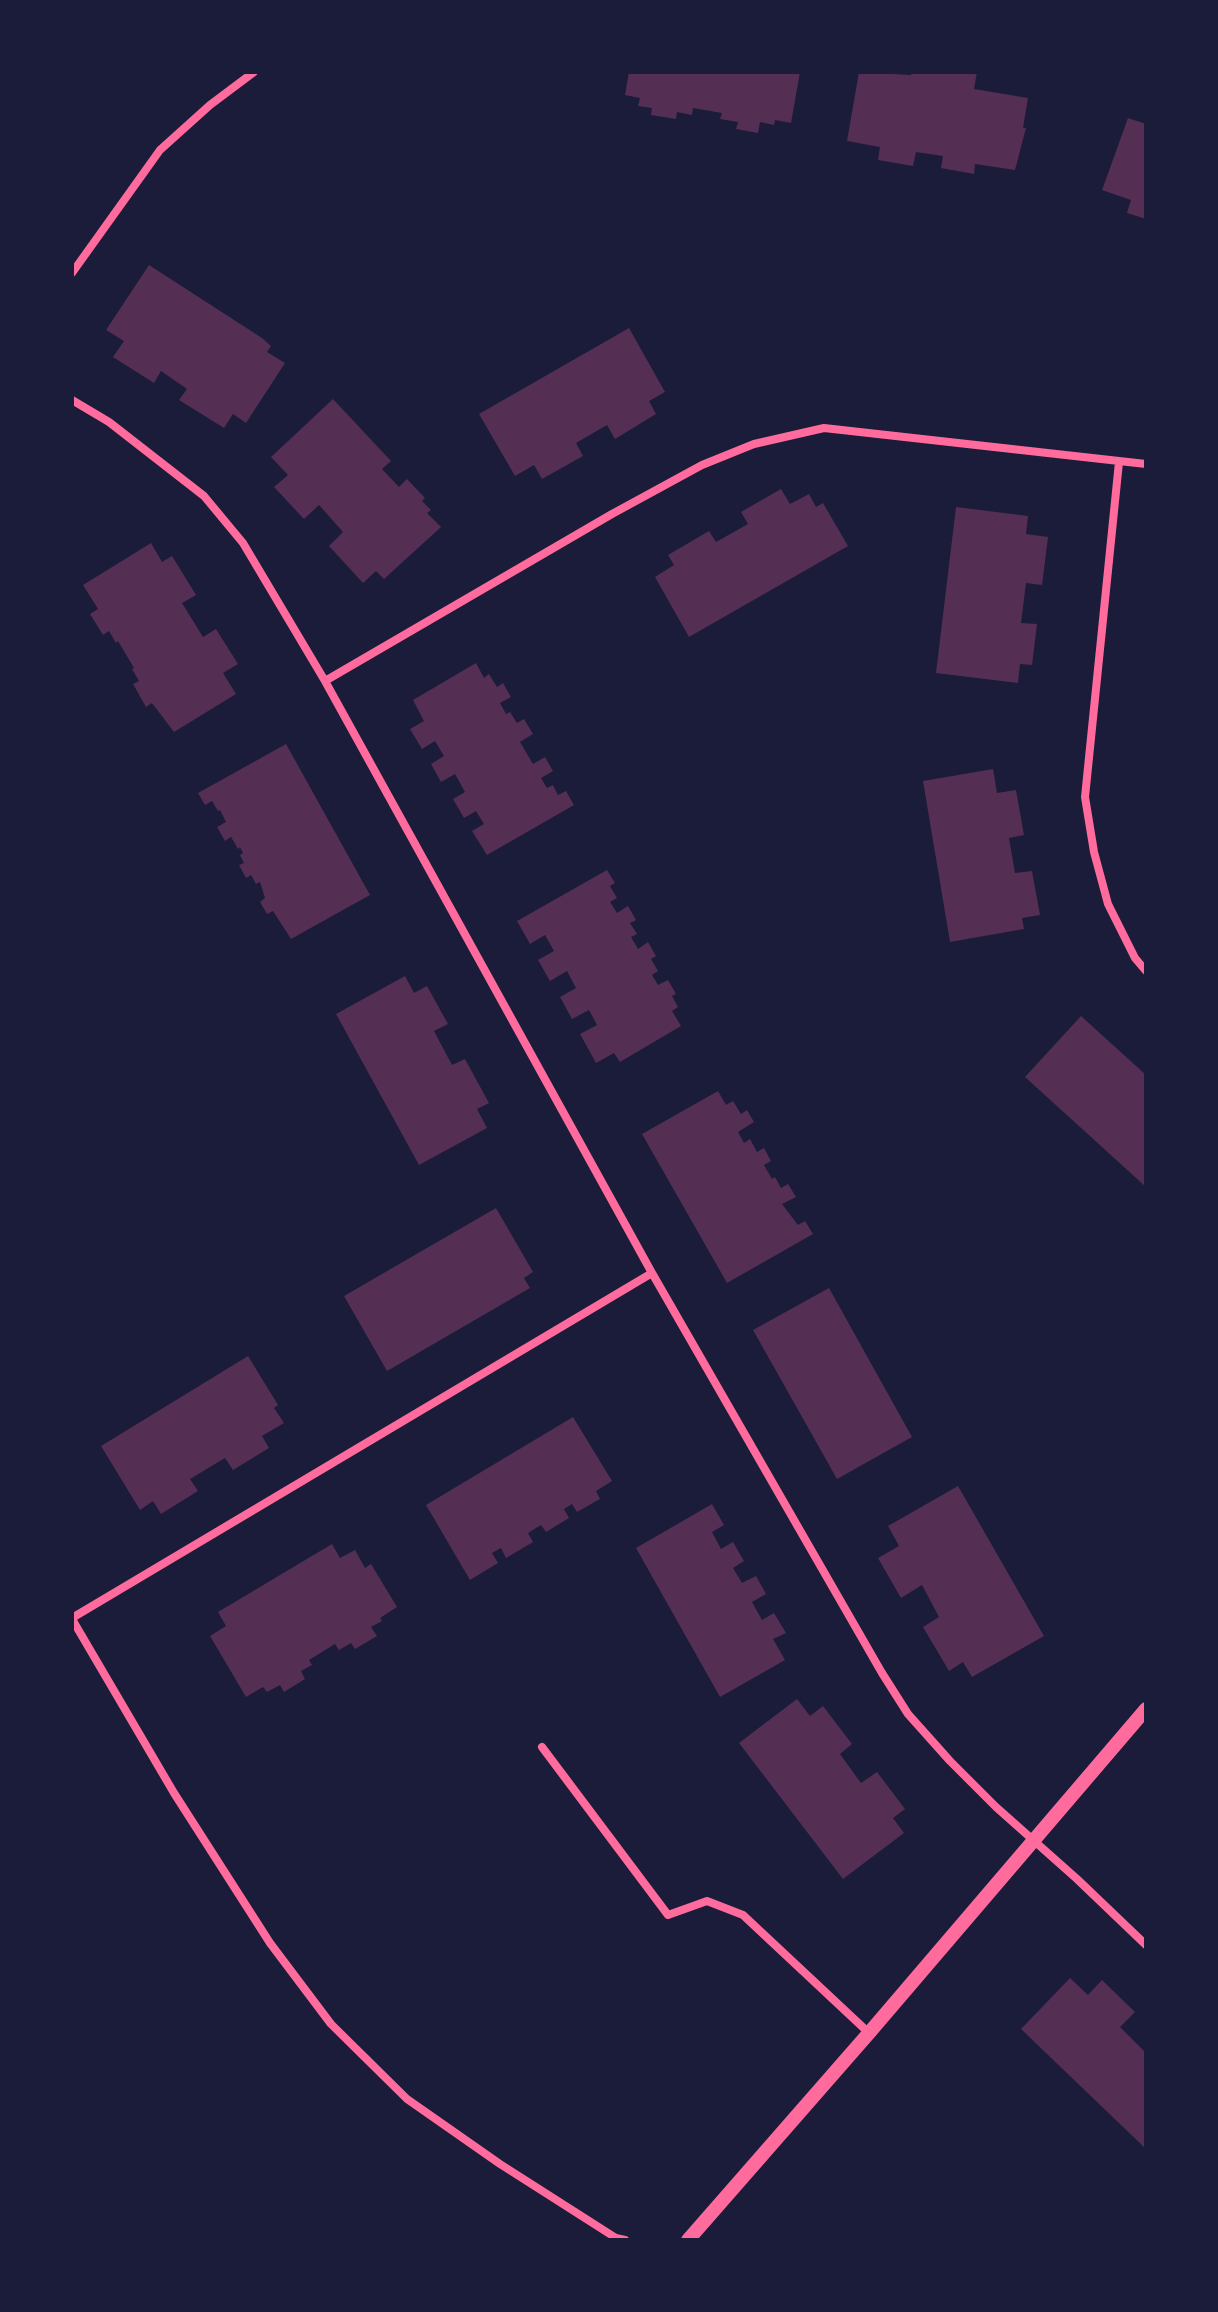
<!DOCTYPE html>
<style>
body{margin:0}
#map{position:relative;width:1218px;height:2312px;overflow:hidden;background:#1b1b3a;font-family:Helvetica,sans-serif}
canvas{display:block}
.frame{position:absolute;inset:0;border:74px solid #1b1b3a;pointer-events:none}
</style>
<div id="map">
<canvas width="1218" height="2312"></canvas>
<div class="frame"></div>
</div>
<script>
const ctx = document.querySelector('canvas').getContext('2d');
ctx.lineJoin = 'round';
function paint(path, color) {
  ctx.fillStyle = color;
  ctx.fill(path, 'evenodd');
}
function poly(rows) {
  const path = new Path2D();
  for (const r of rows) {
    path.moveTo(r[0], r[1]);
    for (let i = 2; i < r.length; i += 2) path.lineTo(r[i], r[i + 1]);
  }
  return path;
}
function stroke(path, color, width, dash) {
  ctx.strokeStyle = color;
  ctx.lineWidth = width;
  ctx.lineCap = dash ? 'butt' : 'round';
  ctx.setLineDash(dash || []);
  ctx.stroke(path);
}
const building = poly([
 [629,72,800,72,791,123,775,120,774,125,760,122,758,133,736,129,738,122,720,119,722,113,693,108,692,115,677,112,676,119,651,115,652,108,638,106,640,98,625,95],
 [859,72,911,75,912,72,977,72,974,89,1028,98,1023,128,1026,128,1015,170,975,164,974,174,941,168,943,156,916,152,913,166,878,160,880,147,847,141],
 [1128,118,1146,124,1146,219,1127,213,1131,200,1102,190],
 [149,265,262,338,271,346,267,352,285,363,246,423,233,414,224,428,179,400,187,389,161,371,154,383,113,357,124,341,106,330],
 [629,328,665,392,649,401,656,414,615,439,607,425,576,443,583,456,542,479,534,465,515,476,479,414],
 [333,399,391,461,382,469,399,487,407,479,425,498,422,501,431,510,427,513,441,527,384,579,376,571,363,583,329,546,343,532,319,505,304,519,274,487,288,475,271,457],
 [781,489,790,504,809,494,816,507,823,503,848,546,689,637,655,577,674,565,668,555,709,531,716,542,748,524,741,512],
 [956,507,1028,516,1026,534,1048,537,1042,585,1026,583,1021,623,1037,624,1032,665,1020,664,1018,683,936,673],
 [151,543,162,562,172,556,196,595,182,603,203,637,216,629,238,664,223,673,236,694,174,732,152,703,146,707,133,684,139,681,132,669,134,668,118,641,116,643,109,631,103,635,90,614,98,609,83,585],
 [476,663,484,678,489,674,497,687,503,683,511,697,500,703,506,714,510,712,517,723,524,719,533,734,520,742,533,764,545,757,553,771,541,778,547,788,553,785,558,795,566,791,574,805,487,855,472,831,484,824,476,811,464,818,453,799,465,792,455,774,441,782,431,764,444,756,435,741,422,749,410,729,424,721,413,700],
 [286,744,370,895,291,939,273,911,267,914,260,902,265,898,260,882,256,884,251,875,246,878,239,865,244,863,240,855,243,853,240,847,238,849,231,837,225,841,217,827,226,822,220,810,218,811,212,801,205,805,198,793],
 [993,769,997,793,1016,790,1024,835,1009,838,1015,873,1032,871,1040,915,1022,918,1024,929,950,942,923,781],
 [607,870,615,883,610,886,617,898,610,902,617,913,628,906,636,920,630,923,637,934,631,937,638,949,648,942,656,956,651,959,658,971,652,975,658,985,668,980,676,994,672,996,678,1007,672,1011,681,1026,620,1062,614,1053,596,1063,580,1034,597,1025,589,1010,572,1019,560,997,576,988,567,971,550,981,538,960,554,951,545,935,530,944,517,921],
 [405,976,414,993,427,986,448,1024,434,1031,452,1065,465,1059,489,1103,477,1109,487,1128,419,1165,336,1014],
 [1081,1016,1146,1075,1146,1187,1025,1077],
 [718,1091,726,1105,733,1101,741,1114,747,1110,754,1122,738,1132,744,1143,750,1139,757,1152,764,1148,771,1161,764,1165,772,1179,775,1177,781,1188,788,1184,796,1197,782,1204,798,1225,805,1221,813,1234,727,1283,642,1134],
 [496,1208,533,1272,524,1278,530,1288,387,1371,344,1296],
 [829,1288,912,1437,837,1479,753,1330],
 [248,1356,278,1405,274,1408,284,1423,262,1436,269,1448,233,1470,225,1458,190,1479,198,1491,161,1514,153,1501,140,1510,101,1446],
 [573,1417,612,1481,596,1491,600,1499,577,1512,572,1504,564,1509,569,1518,546,1532,541,1525,528,1533,533,1542,506,1558,501,1548,492,1553,498,1563,470,1580,426,1505],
 [958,1486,1044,1636,972,1677,963,1662,949,1671,923,1627,939,1617,922,1585,901,1598,878,1558,899,1546,888,1526],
 [712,1504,724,1525,712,1532,721,1549,733,1542,744,1561,733,1568,742,1583,756,1576,766,1594,752,1602,762,1620,774,1613,786,1633,773,1639,785,1660,720,1697,636,1548],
 [332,1544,340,1558,355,1550,365,1568,371,1564,397,1607,380,1618,382,1621,371,1627,377,1636,355,1649,351,1643,339,1650,335,1644,309,1660,312,1665,301,1671,305,1679,284,1692,280,1685,267,1692,263,1687,246,1697,210,1636,226,1626,218,1612],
 [797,1699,810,1716,823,1706,852,1744,840,1754,861,1783,877,1772,905,1809,893,1818,904,1833,843,1879,739,1743],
 [1070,1978,1088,1995,1102,1980,1135,2012,1120,2027,1146,2053,1146,2149,1021,2029]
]);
const minor = poly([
 [72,273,160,150,210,105,254,72],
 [72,400,109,422,204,496,243,543,325,681,652,1273,882,1673,908,1714,950,1761,996,1807,1077,1879,1146,1945],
 [1119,462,1085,797,1094,852,1108,904,1135,958,1146,971],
 [325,681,612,514,702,465,754,444,824,428,1146,464],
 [72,1618,652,1273],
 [72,1619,174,1793,270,1943,331,2024,407,2099,500,2164,616,2238,625,2240],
 [542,1747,668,1915,707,1901,743,1915,869,2033]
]);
const tertiary = poly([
 [688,2240,869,2033,1146,1709]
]);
paint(building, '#542f53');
stroke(minor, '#ff6b9d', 8);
stroke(tertiary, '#ff6b9d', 14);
</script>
